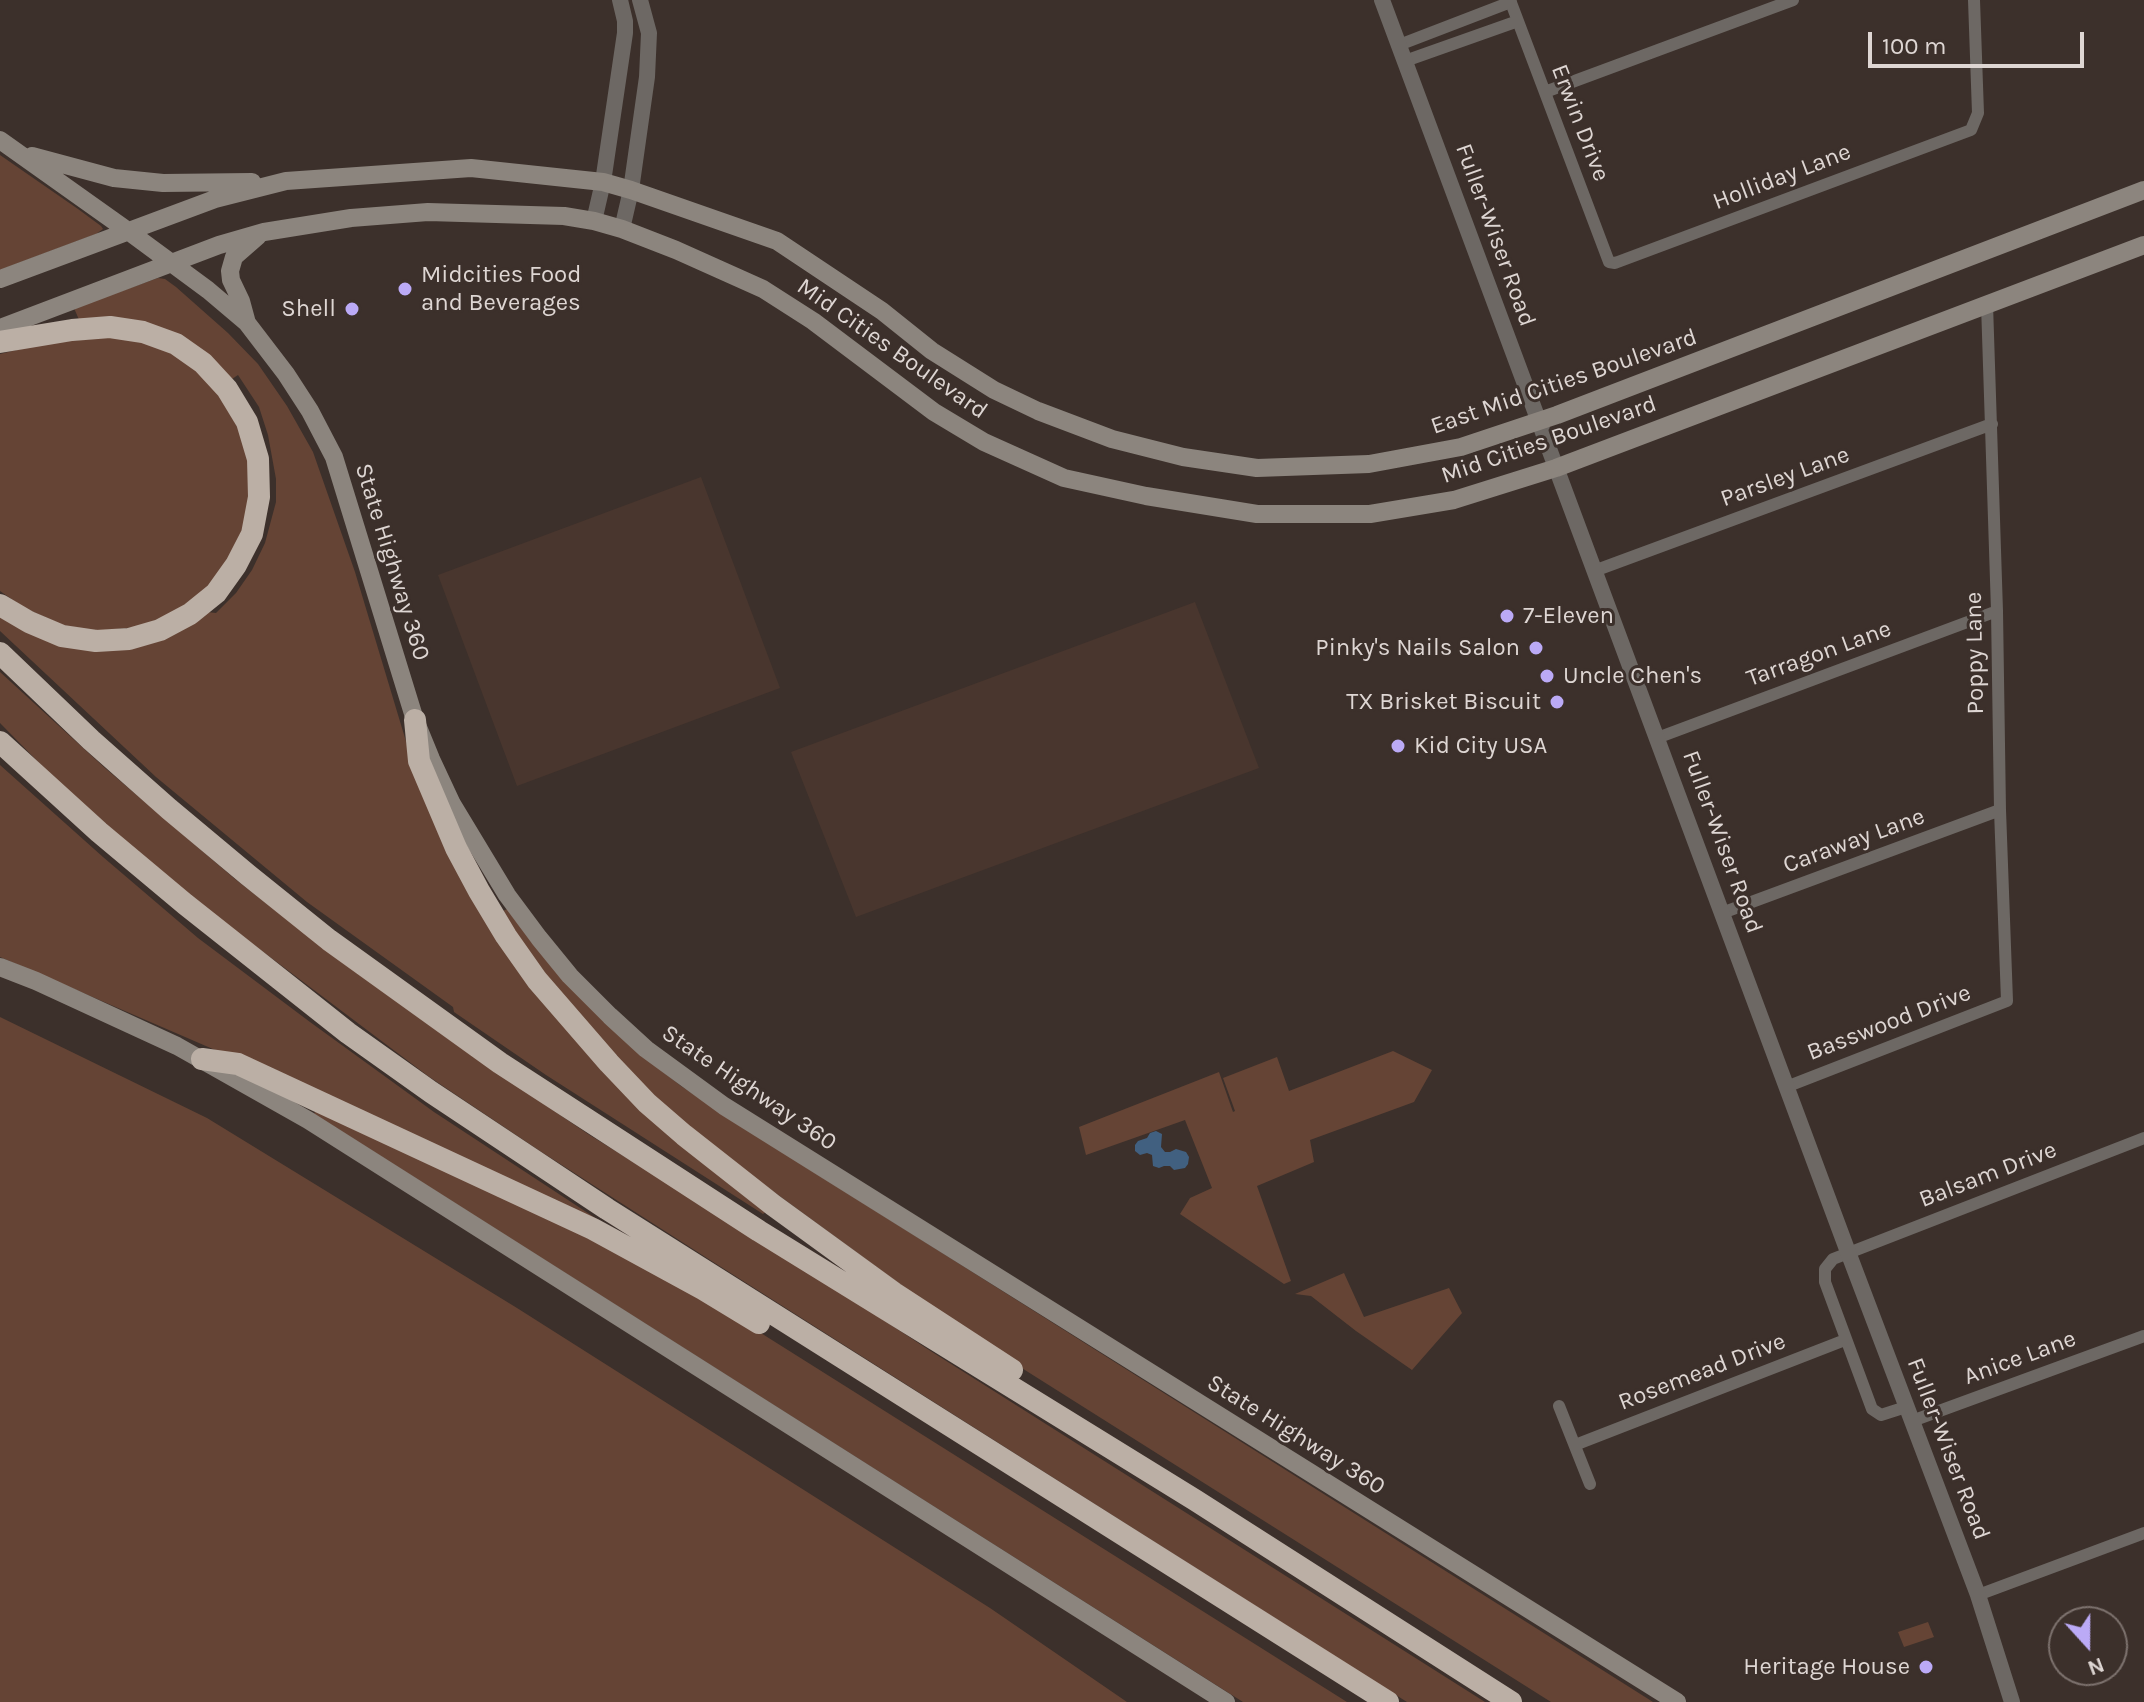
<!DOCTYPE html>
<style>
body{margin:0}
#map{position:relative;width:2144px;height:1702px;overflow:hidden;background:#3c302b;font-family:Karla,sans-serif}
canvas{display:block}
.north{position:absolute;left:2048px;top:1606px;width:80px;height:80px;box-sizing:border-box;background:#3c302b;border:2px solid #7d726e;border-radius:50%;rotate:159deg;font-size:22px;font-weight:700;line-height:32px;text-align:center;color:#ded6d3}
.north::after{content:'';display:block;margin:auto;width:28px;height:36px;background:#bbaaf6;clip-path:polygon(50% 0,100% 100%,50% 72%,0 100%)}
.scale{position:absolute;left:1868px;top:32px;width:216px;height:36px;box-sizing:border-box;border:4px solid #ded6d3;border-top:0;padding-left:10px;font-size:24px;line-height:28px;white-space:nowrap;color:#ded6d3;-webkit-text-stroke:6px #3c302b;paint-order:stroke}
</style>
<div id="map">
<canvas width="2144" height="1702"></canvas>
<div class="north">N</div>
<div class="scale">100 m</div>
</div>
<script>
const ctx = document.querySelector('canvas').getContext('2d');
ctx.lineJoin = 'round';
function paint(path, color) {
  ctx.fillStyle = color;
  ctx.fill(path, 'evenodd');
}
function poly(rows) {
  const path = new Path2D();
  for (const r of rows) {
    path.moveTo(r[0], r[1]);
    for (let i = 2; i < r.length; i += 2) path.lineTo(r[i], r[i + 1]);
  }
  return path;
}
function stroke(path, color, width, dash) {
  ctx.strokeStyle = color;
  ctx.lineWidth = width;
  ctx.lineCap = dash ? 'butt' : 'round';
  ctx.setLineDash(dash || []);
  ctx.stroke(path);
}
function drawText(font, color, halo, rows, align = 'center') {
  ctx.font = font + ' Karla,sans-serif';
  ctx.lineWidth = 6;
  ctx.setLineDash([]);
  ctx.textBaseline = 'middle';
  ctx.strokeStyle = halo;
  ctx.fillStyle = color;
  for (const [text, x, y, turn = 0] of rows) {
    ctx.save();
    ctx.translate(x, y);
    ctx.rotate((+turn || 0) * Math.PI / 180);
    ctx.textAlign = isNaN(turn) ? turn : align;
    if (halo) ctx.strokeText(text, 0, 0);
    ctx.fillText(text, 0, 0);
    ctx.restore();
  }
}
const built = poly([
 [701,477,780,688,517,786,438,575],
 [1195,602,1259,768,856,917,791,752]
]);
const green = poly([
 [0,155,78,209,101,226,103,229,96,234,0,270],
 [158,278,165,279,176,287,228,333,258,364,287,406,313,452,355,572,408,748,518,965,770,1209,763,1214,546,1075,454,1012,453,1007,307,902,156,777,0,631,0,614,78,646,207,612,216,613,236,593,252,570,265,543,276,502,276,479,268,435,259,407,238,375,232,379,216,362,80,322,74,308],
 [113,337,140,340,176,355,209,379,244,438,250,472,249,504,241,538,224,568,202,594,173,614,137,627,96,631,62,625,23,607,0,591,0,354,46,343],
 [0,672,105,768,235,879,339,960,457,1045,588,1134,803,1267,929,1350,1485,1702,1407,1702,710,1260,540,1151,428,1076,221,920,122,838,52,776,0,723],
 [0,765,103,857,198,938,310,1022,434,1112,600,1221,310,1091,0,957],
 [507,909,649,1061,681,1086,749,1131,1653,1702,1551,1702,971,1336,684,1126,574,1015,501,912],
 [0,1017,207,1118,517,1308,990,1608,1127,1702,0,1702],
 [1393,1051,1432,1070,1414,1102,1310,1140,1314,1162,1257,1186,1291,1281,1284,1284,1180,1214,1190,1198,1212,1188,1185,1120,1086,1155,1079,1127,1219,1072,1233,1112,1235,1111,1223,1078,1277,1057,1289,1091],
 [316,1110,523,1203,737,1318,1347,1702,1243,1702,314,1114],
 [1344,1273,1364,1317,1449,1288,1462,1313,1412,1370,1356,1331,1311,1296,1295,1294],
 [1928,1622,1934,1637,1904,1647,1898,1632]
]);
const water = poly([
 [1156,1131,1162,1134,1161,1147,1165,1152,1170,1152,1176,1149,1186,1152,1189,1157,1188,1164,1185,1168,1174,1170,1170,1166,1164,1166,1159,1168,1153,1166,1152,1155,1147,1153,1140,1155,1135,1151,1135,1145,1138,1141,1147,1138,1150,1133]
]);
const minor = poly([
 [1510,0,1609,262,1615,263,1971,130,1978,113,1974,0],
 [1399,45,1511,2],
 [1405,61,1518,21],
 [1545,92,1793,0],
 [1594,571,1992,424],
 [1657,738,1997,611],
 [1722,913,2000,810],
 [1786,1087,2007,1001,2000,810,1997,611,1987,304],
 [1559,1406,1590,1484],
 [1906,1407,1881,1415,1872,1409,1825,1282,1825,1269,1833,1259,2144,1138],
 [1912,1421,2144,1336],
 [1575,1445,1845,1340],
 [1978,1595,2144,1533]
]);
const tertiary = poly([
 [1382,0,1848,1252,1978,1595,2012,1702],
 [594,221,603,182,625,33,625,21,620,0],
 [622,229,631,190,647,77,649,33,640,0]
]);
const secondary = poly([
 [0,140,128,231,208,290,247,323,286,374,310,411,334,457,415,720,431,759,452,804,507,895,539,938,570,976,610,1016,646,1049,724,1106,1677,1702],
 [32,156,114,178,163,183,252,182],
 [0,279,215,199,286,181,471,168,603,182,631,190,777,241,882,311,932,351,994,390,1038,411,1112,439,1183,457,1257,468,1369,464,1461,447,1557,415,2144,190],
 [247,323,241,301,231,280,230,271,234,257,258,236],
 [0,328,219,245,264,232,351,218,428,212,564,216,594,221,622,229,676,250,763,289,813,321,934,412,984,442,1064,478,1146,496,1257,514,1370,514,1454,500,1556,468,2144,245],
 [0,967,36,981,177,1046,308,1120,1226,1702]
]);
const motorway = poly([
 [0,342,72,330,110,327,143,332,176,344,203,363,227,389,247,422,258,459,259,497,252,534,236,565,216,593,190,614,160,630,129,639,96,641,62,636,29,622,0,605],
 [0,653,91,740,169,809,248,875,329,940,500,1063,759,1231,1195,1500,1511,1702],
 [415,720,419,761,456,848,479,891,506,936,537,980,609,1063,647,1103,684,1135,773,1205,894,1293,1012,1370],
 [0,742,99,832,185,904,348,1033,431,1092,607,1209,1388,1702],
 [202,1059,238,1064,593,1229,703,1289,759,1323]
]);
const markers = [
 [405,289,8,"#bbaaf6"],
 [352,309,8,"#bbaaf6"],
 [1507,616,8,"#bbaaf6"],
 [1536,648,8,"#bbaaf6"],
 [1547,676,8,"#bbaaf6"],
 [1557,702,8,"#bbaaf6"],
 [1398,746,8,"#bbaaf6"],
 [1926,1667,8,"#bbaaf6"]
];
const streetNames = [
 ["Erwin Drive",1580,123,69],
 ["Holliday Lane",1782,177,-21],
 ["Fuller-Wiser Road",1495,235,70],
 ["Mid Cities Boulevard",892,349,35],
 ["East Mid Cities Boulevard",1564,382,-19],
 ["Mid Cities Boulevard",1549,440,-19],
 ["Parsley Lane",1785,477,-20],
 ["State Highway 360",392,562,73],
 ["Poppy Lane",1975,653,-91],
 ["Tarragon Lane",1819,654,-20],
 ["Caraway Lane",1854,841,-20],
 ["Fuller-Wiser Road",1722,842,70],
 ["Basswood Drive",1889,1023,-21],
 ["State Highway 360",749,1088,34],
 ["Balsam Drive",1988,1175,-21],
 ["Anice Lane",2020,1358,-20],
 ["Rosemead Drive",1702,1372,-21],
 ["State Highway 360",1296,1435,32],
 ["Fuller-Wiser Road",1948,1449,69]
];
const poiNames = [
 ["Midcities Food",421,275],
 ["and Beverages",421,303],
 ["Shell",336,309,"right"],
 ["7-Eleven",1523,616],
 ["Pinky's Nails Salon",1520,648,"right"],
 ["Uncle Chen's",1563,676],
 ["TX Brisket Biscuit",1541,702,"right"],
 ["Kid City USA",1414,746],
 ["Heritage House",1910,1667,"right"]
];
paint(built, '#49362e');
paint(green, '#654435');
paint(water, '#416080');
stroke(minor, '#6d6864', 12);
stroke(tertiary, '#6d6864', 16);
stroke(secondary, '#8c857e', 18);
stroke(motorway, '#bbafa5', 22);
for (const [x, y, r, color] of markers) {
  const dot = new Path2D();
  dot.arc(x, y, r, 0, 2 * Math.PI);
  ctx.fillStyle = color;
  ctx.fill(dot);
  stroke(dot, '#3c302b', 3);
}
drawText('24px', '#ded6d3', '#3c302b', streetNames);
drawText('24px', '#ded6d3', '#3c302b', poiNames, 'left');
</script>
